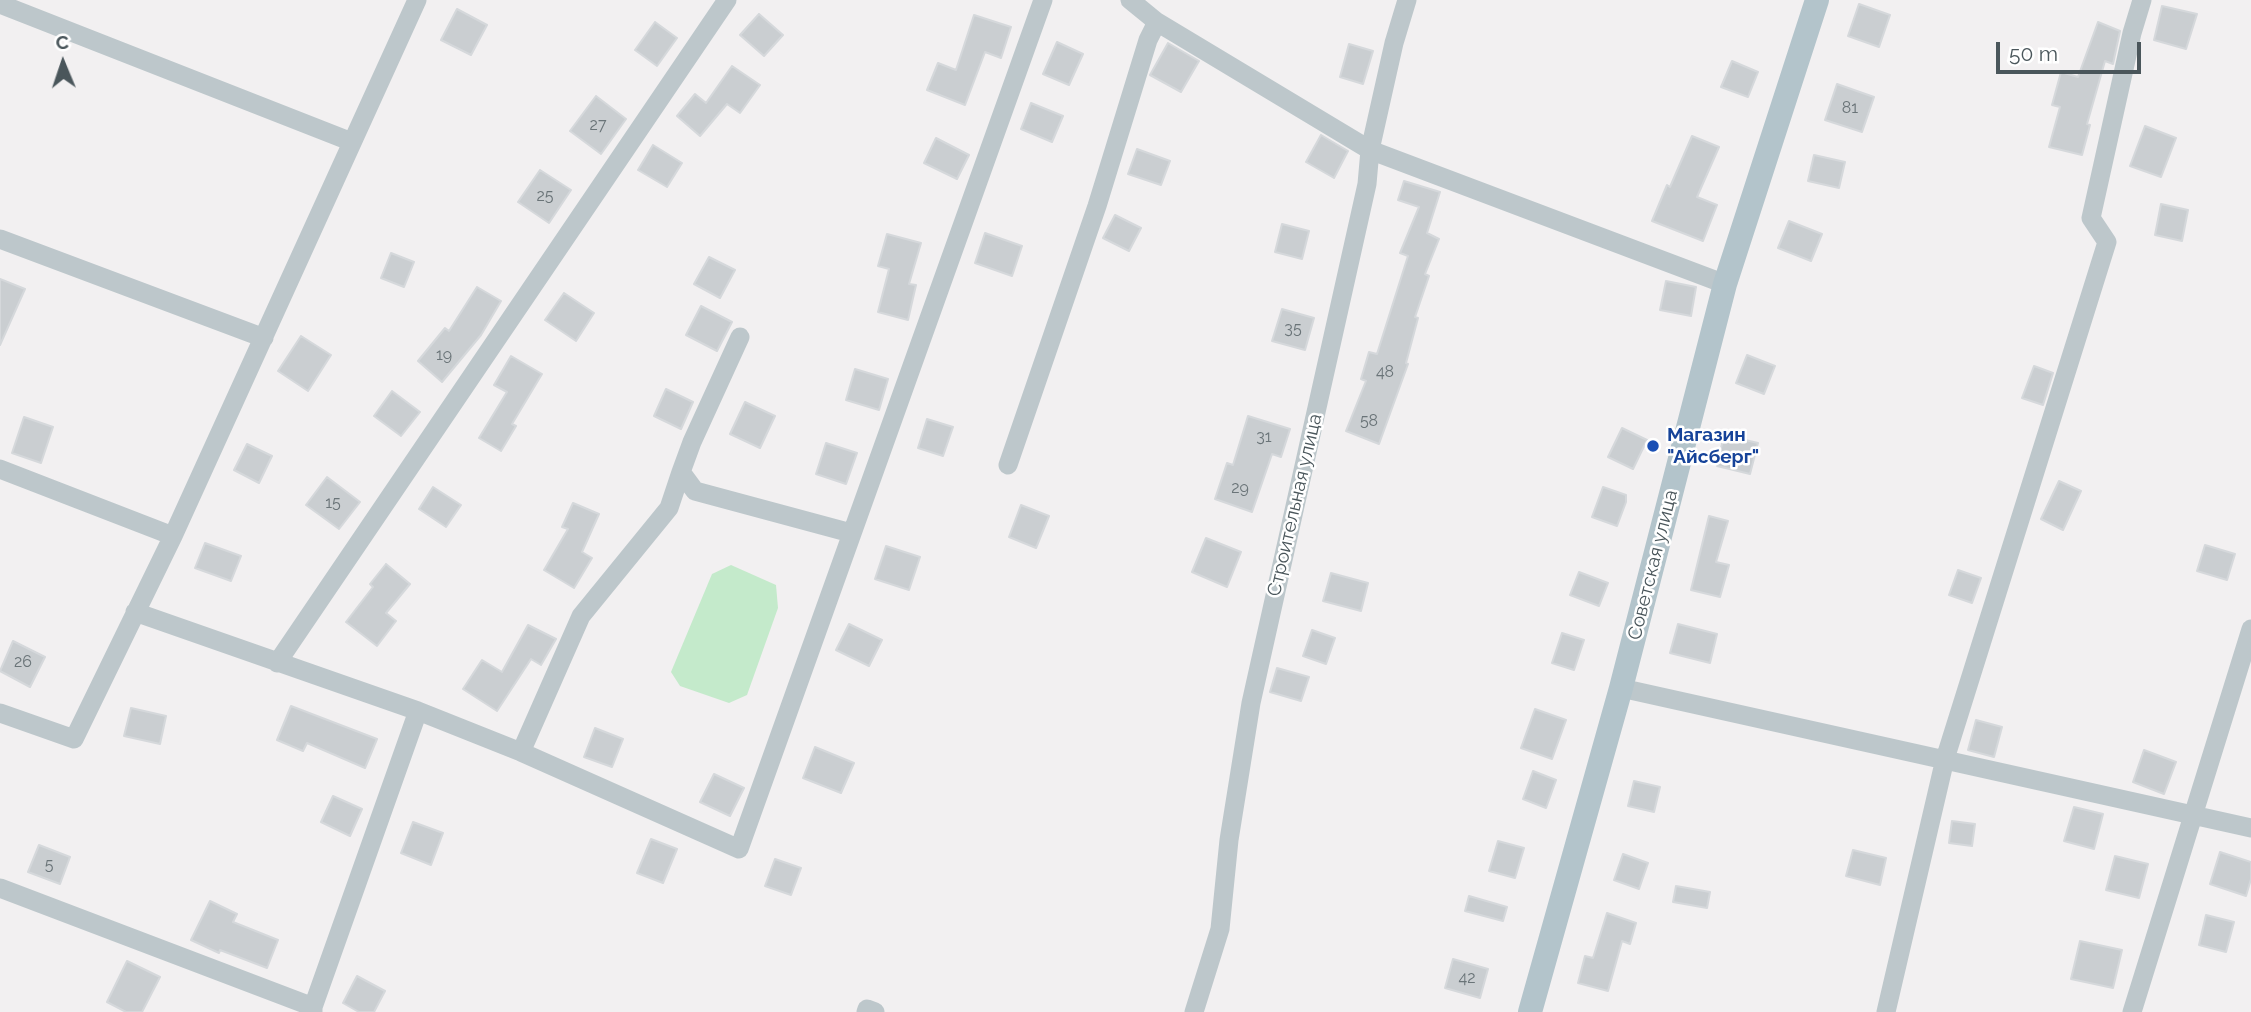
<!DOCTYPE html>
<meta charset="utf-8">
<style>
body{margin:0}
#map{position:relative;width:2251px;height:1012px;overflow:hidden;background:#f2f0f1;font-family:Raleway,sans-serif}
canvas{display:block}
.north{position:absolute;left:28px;top:28px;width:70px;height:70px;-webkit-text-stroke:5px #fff;paint-order:stroke;rotate:358deg;font-size:19px;font-weight:700;line-height:28px;text-align:center;color:#4a565b}
.north::after{content:'';display:block;margin:auto;width:24px;height:32px;background:#4a565b;clip-path:polygon(50% 0,100% 100%,50% 72%,0 100%)}
.scale{position:absolute;left:1996px;top:42px;width:145px;height:32px;box-sizing:border-box;border:4px solid #4a565b;border-top:0;padding-left:9px;font-size:21px;line-height:24px;white-space:nowrap;color:#4a565b;-webkit-text-stroke:5px #fff;paint-order:stroke}
</style>
<div id="map">
<canvas width="2251" height="1012"></canvas>
<div class="north">С</div>
<div class="scale">50 m</div>
</div>
<script>
const ctx = document.querySelector('canvas').getContext('2d');
ctx.lineJoin = 'round';
function paint(path, color) {
  ctx.fillStyle = color;
  ctx.fill(path, 'evenodd');
}
function poly(rows) {
  const path = new Path2D();
  for (const r of rows) {
    path.moveTo(r[0], r[1]);
    for (let i = 2; i < r.length; i += 2) path.lineTo(r[i], r[i + 1]);
  }
  return path;
}
function stroke(path, color, width, dash) {
  ctx.strokeStyle = color;
  ctx.lineWidth = width;
  ctx.lineCap = dash ? 'butt' : 'round';
  ctx.setLineDash(dash || []);
  ctx.stroke(path);
}
function drawText(font, color, halo, rows, align = 'center') {
  ctx.font = font + ' Raleway,sans-serif';
  ctx.lineWidth = 5;
  ctx.setLineDash([]);
  ctx.textBaseline = 'middle';
  ctx.strokeStyle = halo;
  ctx.fillStyle = color;
  for (const [text, x, y, turn = 0] of rows) {
    ctx.save();
    ctx.translate(x, y);
    ctx.rotate((+turn || 0) * Math.PI / 180);
    ctx.textAlign = isNaN(turn) ? turn : align;
    if (halo) ctx.strokeText(text, 0, 0);
    ctx.fillText(text, 0, 0);
    ctx.restore();
  }
}
const green = poly([
 [731,565,776,585,778,608,747,695,729,703,680,686,671,672,712,574]
]);
const building = poly([
 [1859,4,1890,15,1879,47,1848,36,1859,4],
 [2162,6,2197,14,2186,49,2154,40,2162,6],
 [457,9,487,25,471,55,441,40,457,9],
 [759,14,783,35,764,56,740,35,759,14],
 [974,15,1011,27,1001,58,985,52,965,105,927,90,938,63,956,70,974,15],
 [655,22,677,38,657,66,635,50,655,22],
 [2098,22,2120,31,2113,64,2105,61,2087,124,2090,125,2082,155,2049,147,2060,107,2052,105,2061,72,2078,77,2098,22],
 [1057,42,1083,54,1069,85,1043,74,1057,42],
 [1168,43,1199,61,1181,92,1150,75,1168,43],
 [1349,44,1373,51,1363,84,1340,77,1349,44],
 [1732,61,1758,72,1748,97,1721,87,1732,61],
 [732,66,760,85,740,113,727,104,700,136,677,116,695,94,706,103,732,66],
 [1837,84,1874,97,1862,132,1825,120,1837,84],
 [596,96,626,119,601,154,570,131,596,96],
 [1031,103,1063,116,1052,142,1021,129,1031,103],
 [2145,126,2176,138,2161,177,2130,166,2145,126],
 [1321,135,1348,151,1334,178,1306,162,1321,135],
 [1692,136,1719,147,1697,197,1717,205,1703,241,1652,221,1667,185,1670,187,1692,136],
 [936,138,969,155,957,179,924,163,936,138],
 [653,145,682,163,667,187,638,170,653,145],
 [1137,149,1170,161,1161,185,1128,174,1137,149],
 [1814,155,1845,162,1839,188,1808,181,1814,155],
 [540,170,571,190,549,223,518,202,540,170],
 [1404,181,1440,192,1427,233,1439,239,1425,274,1429,276,1415,317,1418,318,1406,363,1408,364,1379,444,1346,431,1366,381,1361,379,1369,352,1377,354,1408,256,1400,253,1419,207,1398,200,1404,181],
 [2161,204,2188,210,2182,241,2155,235,2161,204],
 [1115,215,1141,228,1129,251,1103,238,1115,215],
 [1789,221,1822,234,1811,261,1778,248,1789,221],
 [1282,224,1309,231,1302,259,1275,252,1282,224],
 [985,233,1022,246,1012,276,975,263,985,233],
 [887,234,921,243,909,284,916,285,908,320,878,312,889,269,878,266,887,234],
 [391,253,414,262,404,287,381,278,391,253],
 [709,257,735,270,720,298,694,284,709,257],
 [0,279,25,289,0,345,0,279],
 [1666,281,1696,287,1691,316,1660,310,1666,281],
 [477,287,501,301,481,335,442,382,418,361,445,328,449,331,477,287],
 [564,293,594,313,576,341,545,320,564,293],
 [701,306,732,322,717,351,686,335,701,306],
 [1282,309,1314,318,1305,350,1272,341,1282,309],
 [301,336,331,355,308,391,278,371,301,336],
 [1747,355,1775,366,1764,394,1736,383,1747,355],
 [511,356,542,374,512,424,516,426,501,451,479,438,507,392,494,385,511,356],
 [2034,366,2053,373,2043,405,2022,398,2034,366],
 [855,369,888,379,879,410,846,400,855,369],
 [666,389,693,402,681,429,654,416,666,389],
 [392,391,420,412,401,436,374,416,392,391],
 [745,402,775,416,760,448,730,434,745,402],
 [1248,416,1290,429,1281,457,1272,454,1252,512,1215,499,1227,463,1233,465,1248,416],
 [24,417,53,427,41,463,12,453,24,417],
 [927,419,953,427,943,456,918,448,927,419],
 [1622,428,1647,440,1633,469,1608,457,1622,428],
 [1724,435,1758,443,1750,474,1717,466,1724,435],
 [826,443,857,453,846,484,816,474,826,443],
 [247,444,272,456,259,483,234,470,247,444],
 [327,477,360,502,339,529,306,505,327,477],
 [2059,481,2081,491,2063,530,2041,519,2059,481],
 [433,487,461,505,446,527,419,509,433,487],
 [1603,487,1626,495,1626,502,1617,526,1592,517,1603,487],
 [573,503,599,514,582,552,592,558,574,588,544,570,568,529,562,527,573,503],
 [1021,505,1049,516,1036,548,1009,537,1021,505],
 [1709,516,1728,521,1716,562,1729,565,1720,597,1691,590,1709,516],
 [1206,538,1241,552,1227,587,1192,572,1206,538],
 [205,543,241,556,231,581,195,568,205,543],
 [2205,545,2235,554,2227,580,2197,571,2205,545],
 [886,546,920,557,909,590,875,579,886,546],
 [386,564,410,584,386,613,396,621,377,646,346,622,373,587,370,584,386,564],
 [1958,570,1981,578,1972,603,1949,595,1958,570],
 [1579,572,1608,583,1599,606,1570,595,1579,572],
 [1331,573,1368,583,1361,611,1323,601,1331,573],
 [849,624,882,640,869,666,836,650,849,624],
 [1678,624,1717,634,1710,663,1670,653,1678,624],
 [528,625,556,639,541,665,531,659,497,711,463,689,482,660,502,672,528,625],
 [1312,630,1335,638,1326,664,1303,656,1312,630],
 [1562,633,1584,640,1574,670,1552,663,1562,633],
 [13,641,45,657,30,687,0,671,13,641],
 [1277,668,1309,677,1301,701,1270,692,1277,668],
 [291,706,377,739,365,768,307,743,303,751,277,740,291,706],
 [131,708,166,716,160,744,124,736,131,708],
 [1535,709,1566,720,1552,759,1521,748,1535,709],
 [1976,720,2002,727,1994,757,1968,750,1976,720],
 [595,728,623,739,612,767,584,757,595,728],
 [815,747,854,763,841,793,803,778,815,747],
 [2144,750,2176,762,2164,794,2133,782,2144,750],
 [1533,771,1556,780,1546,808,1523,799,1533,771],
 [714,774,744,788,730,816,700,802,714,774],
 [1634,781,1660,787,1654,812,1628,806,1634,781],
 [333,796,362,809,350,836,321,822,333,796],
 [2074,807,2103,814,2094,849,2064,841,2074,807],
 [1952,821,1975,824,1972,846,1949,843,1952,821],
 [413,822,443,833,431,865,401,853,413,822],
 [651,839,677,849,663,883,637,873,651,839],
 [1498,841,1524,848,1515,878,1489,871,1498,841],
 [39,845,70,857,60,884,28,872,39,845],
 [1853,850,1886,858,1880,885,1846,876,1853,850],
 [2220,852,2251,862,2251,879,2246,896,2210,884,2220,852],
 [1623,854,1648,863,1639,889,1614,880,1623,854],
 [2115,856,2148,864,2139,898,2106,890,2115,856],
 [775,859,801,868,791,895,765,886,775,859],
 [1676,886,1710,892,1707,908,1673,902,1676,886],
 [1469,896,1507,907,1503,921,1465,911,1469,896],
 [210,901,237,914,233,922,278,940,267,968,220,950,219,953,191,940,210,901],
 [1607,913,1636,923,1630,944,1622,941,1608,991,1578,983,1585,956,1593,958,1607,913],
 [2206,915,2234,922,2226,952,2199,945,2206,915],
 [2080,941,2122,950,2113,988,2071,979,2080,941],
 [1453,959,1488,969,1480,998,1445,988,1453,959],
 [127,961,160,977,142,1012,126,1012,107,1002,127,961],
 [357,976,385,991,374,1012,359,1012,343,1003,357,976]
]);
const minor = poly([
 [1130,0,1157,22,1370,150,1725,284],
 [0,4,352,142],
 [0,239,264,338],
 [740,337,692,442,681,472,695,491,851,533],
 [1008,465,1097,206,1148,40,1157,22],
 [0,469,173,536],
 [135,612,418,711,521,752,739,849,1043,0],
 [277,663,727,0],
 [1621,688,2251,828],
 [0,713,74,739,173,536,417,0],
 [521,752,581,616,669,508,681,472],
 [0,888,313,1007,313,1012],
 [313,1007,418,711],
 [866,1012,867,1009,875,1012],
 [1194,1012,1220,929,1229,840,1251,703,1367,184,1370,150,1394,43,1407,0],
 [1886,1012,1945,759,2107,242,2091,218,2132,33,2142,0],
 [2132,1012,2251,629]
]);
const major = poly([
 [1530,1012,1621,688,1725,284,1817,0]
]);
const markers = [
 [1653,446,7,"#1a4fb4"]
];
const numberNames = [
 ["81",1850,108],
 ["27",598,125],
 ["25",545,196],
 ["35",1293,329],
 ["19",444,355],
 ["48",1385,372],
 ["58",1369,421],
 ["31",1264,437],
 ["29",1240,488],
 ["15",333,503],
 ["26",23,662],
 ["5",49,865],
 ["42",1467,978]
];
const transitNames = [
 ["Магазин",1667,435],
 ["\"Айсберг\"",1667,457]
];
const streetNames = [
 ["Строительная улица",1295,505,-77],
 ["Советская улица",1653,565,-76]
];
paint(green, '#c4eacb');
paint(building, '#caced1');
stroke(building, '#d5d8db', 2);
stroke(minor, '#bdc7cb', 19);
stroke(major, '#b3c4cb', 24);
for (const [x, y, r, color] of markers) {
  const dot = new Path2D();
  dot.arc(x, y, r, 0, 2 * Math.PI);
  ctx.fillStyle = color;
  ctx.fill(dot);
  stroke(dot, '#fff', 2.5);
}
drawText('16px', '#6a7478', null, numberNames);
drawText('bold 19px', '#164399', '#fff', transitNames, 'left');
drawText('19px', '#4a565b', '#fff', streetNames);
</script>
